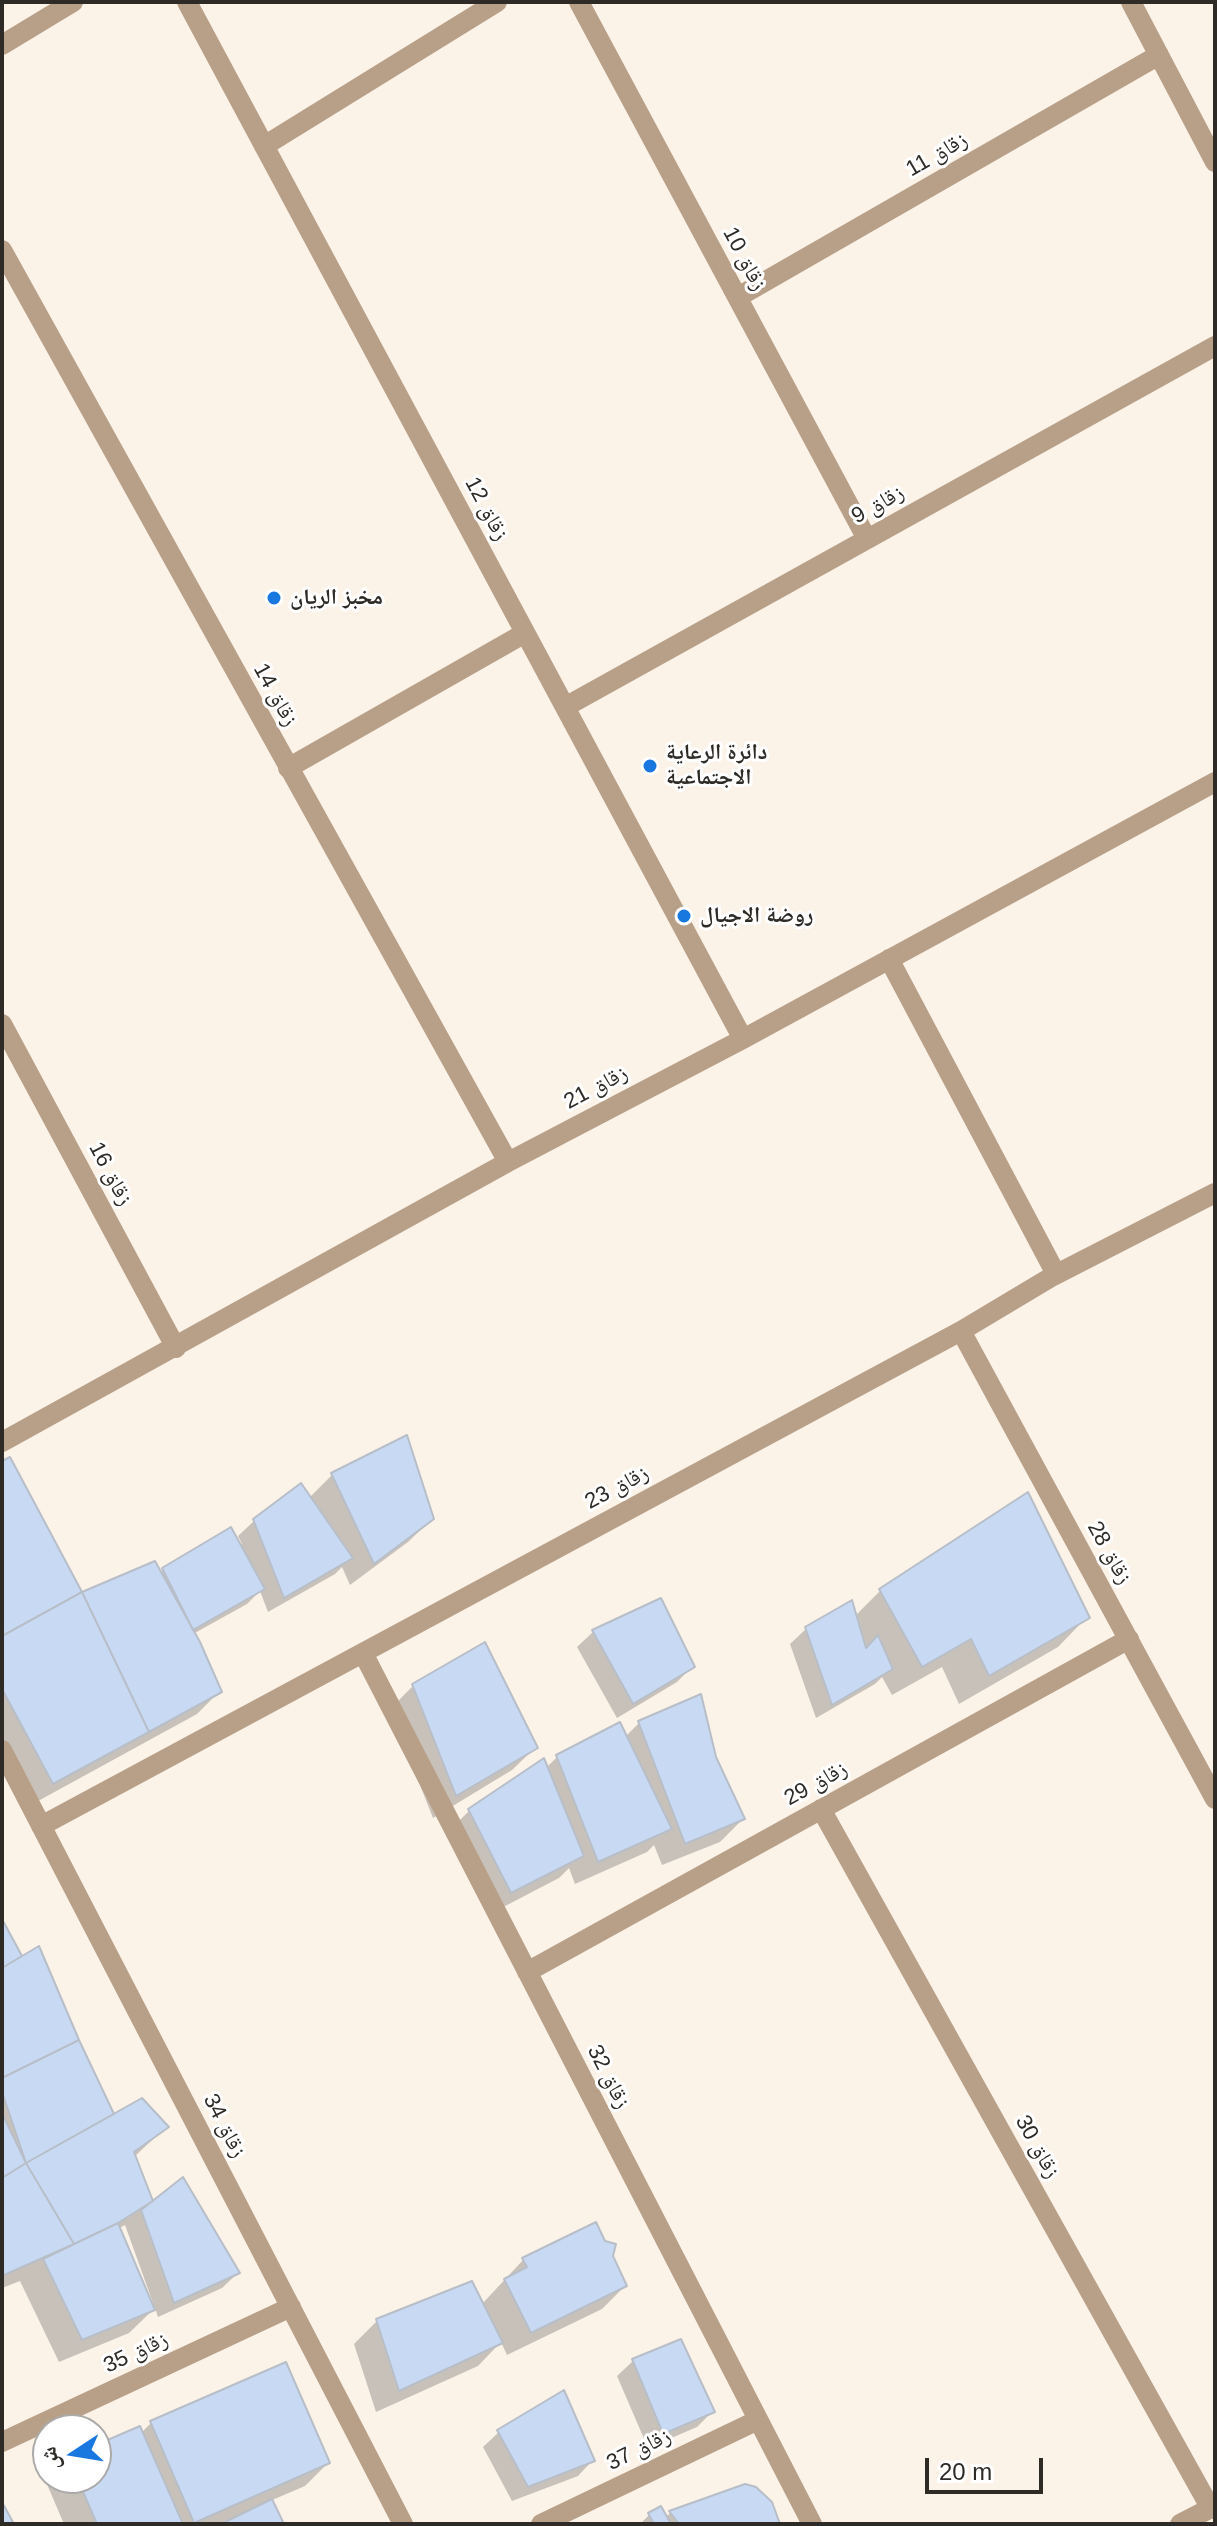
<!DOCTYPE html>
<meta charset="utf-8">
<style>
body{margin:0}
#map{position:relative;width:1217px;height:2526px;overflow:hidden;background:#fbf2e8;font-family:Helvetica,"Noto Naskh Arabic",sans-serif}
canvas{display:block}
.frame{position:absolute;inset:0;border:4px solid #2e2b27;pointer-events:none}
.north{position:absolute;left:32px;top:2414px;width:80px;height:80px;box-sizing:border-box;background:#fff;border:2px solid #abaaa9;border-radius:50%;rotate:258deg;font-size:22px;font-weight:700;line-height:32px;text-align:center;color:#2e2b27}
.north::after{content:'';display:block;margin:auto;width:28px;height:36px;background:#1878e0;clip-path:polygon(50% 0,100% 100%,50% 72%,0 100%)}
.scale{position:absolute;left:925px;top:2458px;width:118px;height:36px;box-sizing:border-box;border:4px solid #2e2b27;border-top:0;padding-left:10px;font-size:24px;line-height:28px;white-space:nowrap;color:#2e2b27;-webkit-text-stroke:6px #fff;paint-order:stroke}
</style>
<div id="map">
<canvas width="1217" height="2526"></canvas>
<div class="frame"></div>
<div class="north">ش</div>
<div class="scale">20 m</div>
</div>
<script>
const ctx = document.querySelector('canvas').getContext('2d');
ctx.lineJoin = 'round';
function paint(path, color) {
  ctx.fillStyle = color;
  ctx.fill(path, 'evenodd');
}
function poly(rows) {
  const path = new Path2D();
  for (const r of rows) {
    path.moveTo(r[0], r[1]);
    for (let i = 2; i < r.length; i += 2) path.lineTo(r[i], r[i + 1]);
  }
  return path;
}
function stroke(path, color, width, dash) {
  ctx.strokeStyle = color;
  ctx.lineWidth = width;
  ctx.lineCap = dash ? 'butt' : 'round';
  ctx.setLineDash(dash || []);
  ctx.stroke(path);
}
function drawText(font, color, halo, rows, align = 'center') {
  ctx.font = font + ' Helvetica,"Noto Naskh Arabic",sans-serif';
  ctx.lineWidth = 6;
  ctx.setLineDash([]);
  ctx.textBaseline = 'middle';
  ctx.strokeStyle = halo;
  ctx.fillStyle = color;
  for (const [text, x, y, turn = 0] of rows) {
    ctx.save();
    ctx.translate(x, y);
    ctx.rotate((+turn || 0) * Math.PI / 180);
    ctx.textAlign = isNaN(turn) ? turn : align;
    if (halo) ctx.strokeText(text, 0, 0);
    ctx.fillText(text, 0, 0);
    ctx.restore();
  }
}
const shadow = poly([
 [2,1463,81,1594,160,1573,163,1570,239,1546,242,1544,238,1536,254,1521,309,1498,332,1475,432,1519,408,1542,350,1585,342,1567,335,1574,268,1612,260,1591,247,1604,193,1634,220,1691,197,1714,29,1806,2,1755],
 [880,1591,1087,1617,1058,1647,959,1704,942,1667,892,1695,882,1677,875,1684,816,1718,790,1644,806,1629,855,1616],
 [660,1600,693,1666,677,1682,617,1718,577,1647,593,1632],
 [413,1686,535,1748,512,1770,433,1818,390,1709],
 [700,1697,714,1758,743,1819,720,1842,662,1865,654,1845,647,1852,575,1884,569,1868,559,1878,488,1915,447,1833,470,1810,546,1768,558,1756,625,1737,639,1723],
 [2,1924,113,2117,166,2127,134,2157,150,2200,143,2208,238,2273,222,2288,158,2317,155,2308,129,2333,59,2362,20,2281,2,2288],
 [125,2225,153,2303,150,2304,118,2229],
 [611,2257,625,2286,602,2309,507,2355,501,2342,478,2366,376,2412,354,2344,377,2321,482,2304,524,2259],
 [633,2361,712,2412,697,2427,648,2448,617,2376],
 [151,2423,328,2463,305,2486,270,2501,282,2524,64,2524,46,2482,50,2478,96,2478,96,2447,141,2433],
 [499,2432,593,2460,578,2476,512,2501,483,2447],
 [670,2513,778,2524,640,2524,649,2515,665,2518]
]);
const building = poly([
 [407,1435,434,1519,374,1564,331,1473,407,1435],
 [10,1457,82,1592,2,1636,2,1461,10,1457],
 [301,1483,353,1558,284,1598,253,1519,301,1483],
 [1028,1492,1090,1618,989,1676,971,1639,922,1667,879,1589,1028,1492],
 [231,1527,265,1589,193,1630,162,1568,231,1527],
 [155,1561,200,1642,222,1692,149,1732,82,1592,155,1561],
 [82,1592,149,1732,53,1784,2,1689,2,1636,82,1592],
 [661,1598,695,1667,633,1704,592,1630,661,1598],
 [852,1600,866,1648,878,1635,893,1669,832,1705,805,1627,852,1600],
 [485,1642,538,1748,456,1796,412,1684,485,1642],
 [701,1694,716,1757,745,1819,685,1844,638,1721,701,1694],
 [620,1722,672,1829,598,1862,556,1755,620,1722],
 [544,1758,584,1856,511,1893,468,1809,544,1758],
 [2,1919,22,1956,2,1968,2,1919],
 [39,1946,79,2040,2,2078,2,1968,39,1946],
 [79,2040,114,2114,26,2163,2,2092,2,2078,79,2040],
 [142,2098,169,2127,134,2152,153,2201,118,2223,74,2244,26,2163,142,2098],
 [2,2113,26,2163,2,2178,2,2113],
 [26,2163,74,2244,2,2276,2,2178,26,2163],
 [183,2177,240,2273,174,2303,141,2210,183,2177],
 [596,2222,605,2241,616,2244,613,2256,627,2286,531,2333,504,2279,527,2267,522,2258,596,2222],
 [118,2223,155,2310,82,2340,43,2259,118,2223],
 [472,2281,503,2343,399,2391,376,2319,472,2281],
 [681,2339,715,2412,663,2434,632,2359,681,2339],
 [286,2362,330,2463,194,2523,150,2421,286,2362],
 [564,2390,595,2461,528,2487,497,2430,564,2390],
 [140,2426,183,2524,97,2524,77,2478,96,2478,96,2445,140,2426],
 [745,2484,756,2487,772,2502,780,2524,679,2524,669,2511,745,2484],
 [272,2499,284,2524,221,2524,272,2499],
 [2,2502,14,2524,2,2524,2,2502],
 [661,2506,671,2524,654,2524,648,2513,661,2506]
]);
const minor = poly([
 [187,2,743,1039],
 [579,2,867,539],
 [1131,2,1215,162],
 [2,45,73,2],
 [264,146,497,2],
 [2,250,508,1162],
 [738,297,1159,55],
 [565,707,1215,346],
 [288,768,525,633],
 [889,959,1056,1274],
 [2,1024,176,1348],
 [961,1331,1215,1799],
 [2,1442,508,1162,743,1039,1215,782],
 [363,1653,812,2524],
 [2,1750,403,2524],
 [821,1809,1211,2509],
 [41,1826,961,1331,1053,1276,1215,1193],
 [527,1972,1129,1639],
 [2,2442,291,2307],
 [541,2524,758,2420],
 [1180,2524,1215,2506]
]);
const markers = [
 [274,598,8,"#1878e0"],
 [650,766,8,"#1878e0"],
 [684,916,8,"#1878e0"]
];
const streetNames = [
 ["زقاق 11",937,155,-30],
 ["زقاق 10",744,259,62],
 ["زقاق 9",878,505,-29],
 ["زقاق 12",486,509,62],
 ["زقاق 14",275,695,61],
 ["زقاق 21",596,1088,-28],
 ["زقاق 16",110,1174,62],
 ["زقاق 23",617,1488,-28],
 ["زقاق 28",1109,1553,61],
 ["زقاق 29",816,1784,-29],
 ["زقاق 32",608,2077,63],
 ["زقاق 34",224,2126,63],
 ["زقاق 30",1037,2147,61],
 ["زقاق 35",136,2353,-25],
 ["زقاق 37",639,2450,-26]
];
const poiNames = [
 ["مخبز الريان",290,598],
 ["دائرة الرعاية",666,753],
 ["الاجتماعية",666,778],
 ["روضة الاجيال",700,916]
];
paint(shadow, '#0003');
paint(building, '#c8daf3');
stroke(building, '#b7bec8', 2);
stroke(minor, '#b8a088', 20);
for (const [x, y, r, color] of markers) {
  const dot = new Path2D();
  dot.arc(x, y, r, 0, 2 * Math.PI);
  ctx.fillStyle = color;
  ctx.fill(dot);
  stroke(dot, '#fff', 3);
}
drawText('22px', '#2e2b27', '#fff', streetNames);
drawText('bold 22px', '#2e2b27', '#fff', poiNames, 'left');
</script>
